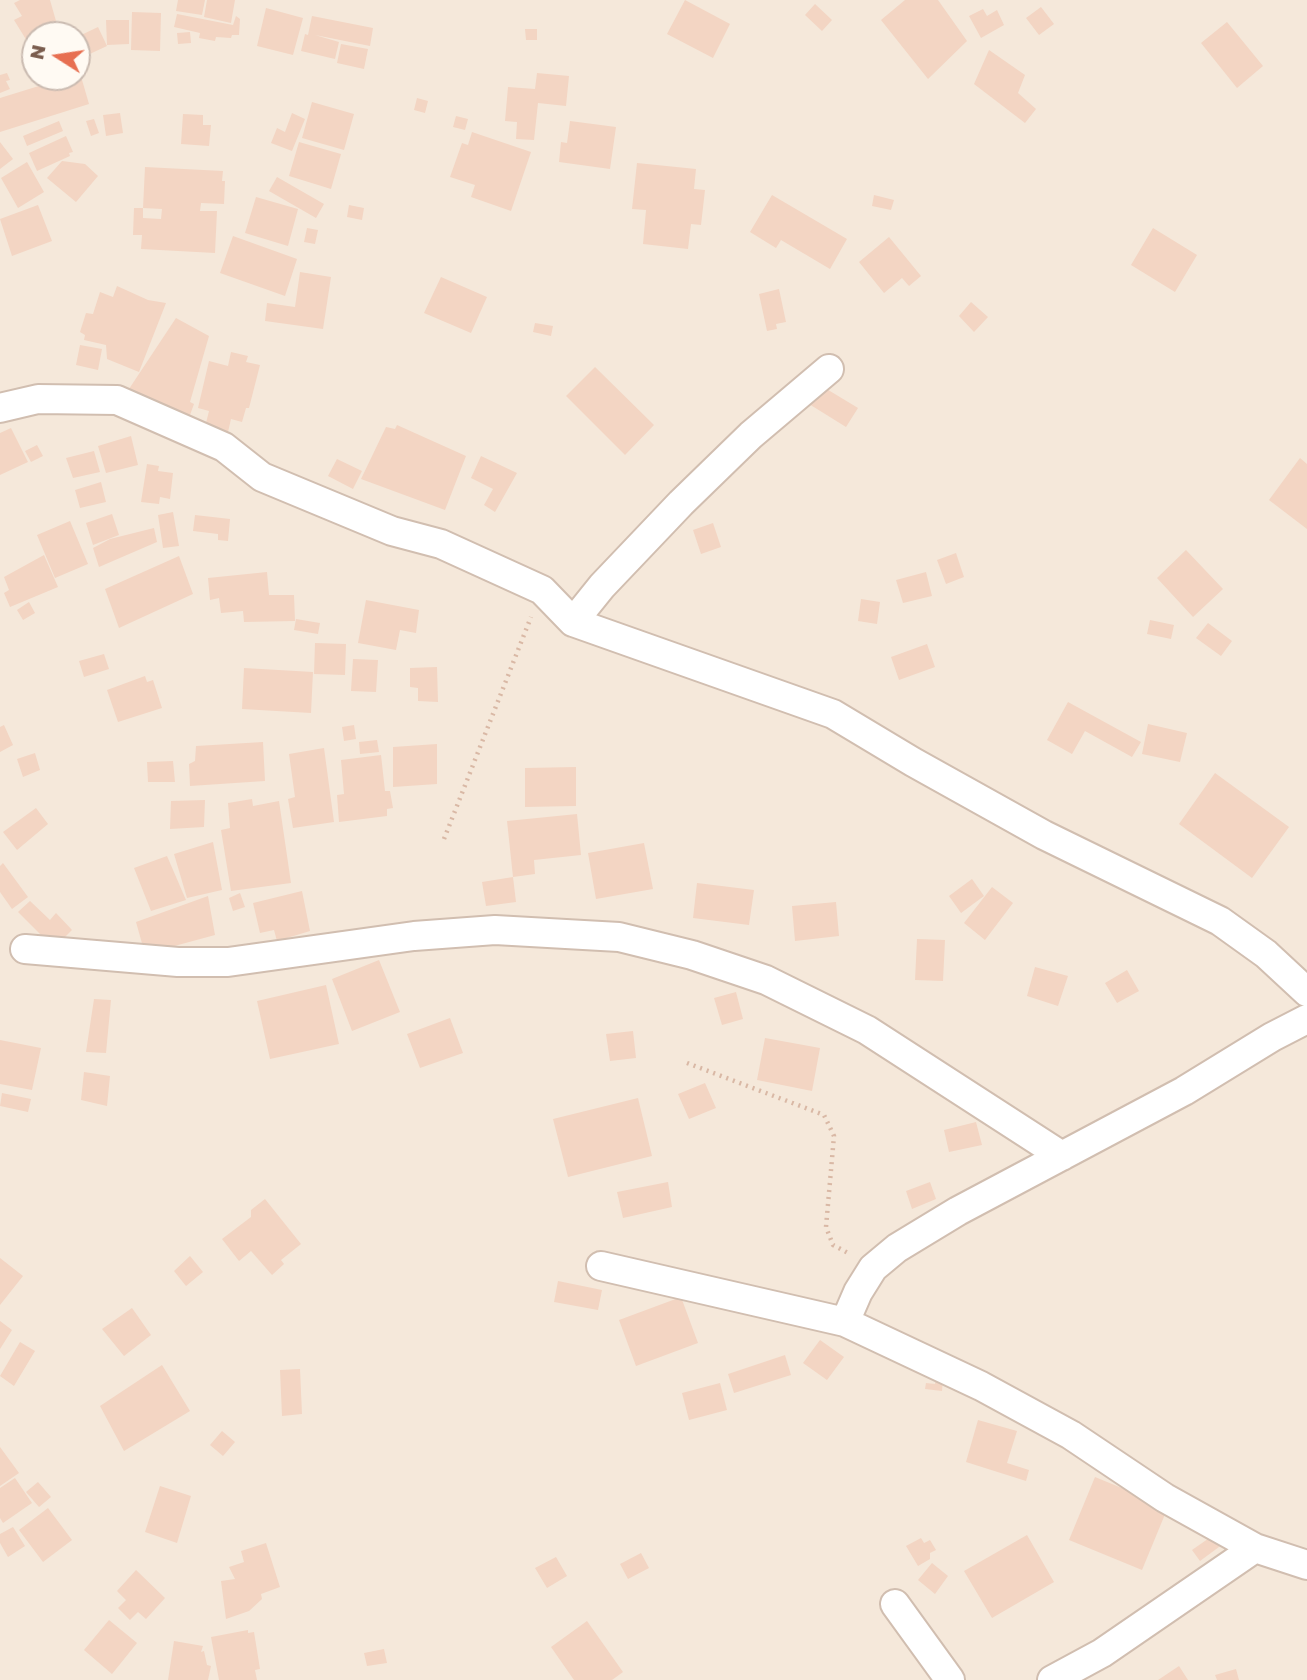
<!DOCTYPE html>
<style>
body{margin:0}
#map{position:relative;width:1307px;height:1680px;overflow:hidden;background:#fdf6ec;font-family:"Golos Text",sans-serif}
canvas{display:block}
.north{position:absolute;left:21px;top:21px;width:70px;height:70px;box-sizing:border-box;background:#fffaf3;border:2px solid #cabbb1;border-radius:50%;rotate:282deg;font-size:19px;font-weight:700;line-height:28px;text-align:center;color:#7a5c4d}
.north::after{content:'';display:block;margin:auto;width:24px;height:32px;background:#e76f51;clip-path:polygon(50% 0,100% 100%,50% 72%,0 100%)}
</style>
<div id="map">
<canvas width="1307" height="1680"></canvas>
<div class="north">N</div>
</div>
<script>
const ctx = document.querySelector('canvas').getContext('2d');
ctx.lineJoin = 'round';
function paint(path, color) {
  ctx.fillStyle = color;
  ctx.fill(path, 'evenodd');
}
function poly(rows) {
  const path = new Path2D();
  for (const r of rows) {
    path.moveTo(r[0], r[1]);
    for (let i = 2; i < r.length; i += 2) path.lineTo(r[i], r[i + 1]);
  }
  return path;
}
function stroke(path, color, width, dash) {
  ctx.strokeStyle = color;
  ctx.lineWidth = width;
  ctx.lineCap = dash ? 'butt' : 'round';
  ctx.setLineDash(dash || []);
  ctx.stroke(path);
}
const residential = poly([
 [0,0,1307,0,1307,1680,0,1680],
 [35,35,77,35,77,77,35,77]
]);
const building = poly([
 [20,0,50,0,60,35,35,35,35,54,14,20,22,16,14,3],
 [178,0,205,0,202,15,176,11],
 [207,0,235,0,231,23,204,17],
 [685,0,730,24,713,58,667,34],
 [905,0,938,0,967,41,928,79,881,20],
 [815,4,832,20,822,31,805,15],
 [1041,7,1054,24,1039,35,1026,18],
 [266,8,303,18,293,55,257,46],
 [983,9,987,16,997,10,1004,25,981,38,969,16],
 [132,12,161,13,160,51,131,50],
 [177,14,233,25,236,16,240,19,239,35,232,35,231,38,216,37,215,41,199,38,200,33,174,27],
 [312,16,373,28,370,46,315,35,339,42,335,59,301,51,305,34,308,35],
 [106,20,129,20,129,44,107,45],
 [1227,22,1263,66,1237,88,1201,43],
 [98,27,107,46,81,58,77,50,77,37],
 [525,29,537,29,537,40,526,40],
 [190,32,191,43,178,44,177,33],
 [341,44,368,49,364,69,337,63],
 [989,50,1025,75,1018,93,1036,109,1025,123,974,84],
 [7,73,10,80,6,81,10,89,0,93,0,75],
 [80,73,89,104,0,132,0,98,68,77,77,77,77,74],
 [537,73,569,76,566,106,538,103,534,140,516,139,517,122,505,121,508,87,535,89],
 [417,98,428,101,425,113,414,110],
 [312,102,354,114,344,150,302,138],
 [120,113,123,133,106,136,103,115],
 [292,113,305,119,292,151,271,143,277,128,285,132],
 [183,114,203,115,203,125,211,125,209,146,181,144],
 [456,116,468,119,465,130,453,127],
 [94,119,99,133,91,136,86,121],
 [59,121,63,131,27,146,23,136],
 [570,121,616,127,610,169,559,162,561,142,567,143],
 [472,132,531,152,511,211,471,197,475,185,450,177,462,143,468,145],
 [66,136,73,152,69,153,70,156,37,171,29,153],
 [0,142,13,159,0,169],
 [299,142,341,154,331,189,289,176],
 [62,161,85,164,98,176,76,202,47,178],
 [27,162,44,192,18,208,1,178],
 [637,163,696,169,694,189,705,190,701,225,691,224,688,249,643,244,646,210,632,209],
 [145,167,223,171,222,181,225,181,224,204,201,203,200,211,217,211,215,253,141,249,142,235,133,235,134,208,143,208,143,218,161,219,162,209,143,208],
 [277,177,324,204,316,218,269,191],
 [772,195,847,239,830,269,781,240,776,248,750,232],
 [874,195,894,200,891,210,872,206],
 [256,197,298,209,288,246,245,233],
 [38,205,52,241,12,256,0,219],
 [349,205,364,208,362,220,347,217],
 [307,228,318,230,315,244,304,242],
 [1153,228,1197,255,1175,292,1131,265],
 [233,236,297,259,285,296,220,273],
 [889,237,921,276,909,286,902,278,884,293,859,262],
 [300,272,331,277,323,329,265,321,267,303,295,307],
 [441,277,487,297,471,333,424,313],
 [117,286,148,300,166,303,139,372,107,359,106,345,84,340,85,335,80,332,86,313,93,314,100,292,113,297],
 [779,289,786,322,776,324,777,329,767,331,759,294],
 [971,302,988,317,974,332,959,316],
 [176,318,209,336,190,402,194,404,187,423,127,392],
 [535,323,553,326,551,336,533,332],
 [80,345,102,349,98,370,76,365],
 [231,352,248,356,246,362,260,365,249,408,246,408,242,422,231,419,228,432,205,427,209,411,198,408,209,361,228,366],
 [595,367,654,425,625,455,566,396],
 [820,385,858,408,846,427,809,404],
 [397,425,466,456,445,510,361,479,386,427,395,429],
 [11,428,28,462,0,475,0,433],
 [131,436,138,465,106,473,98,446],
 [37,445,43,456,31,462,25,451],
 [94,451,100,472,73,478,66,458],
 [481,456,517,473,495,512,484,505,493,489,471,478],
 [1300,458,1307,464,1307,529,1269,500],
 [337,459,362,471,353,489,328,476],
 [147,464,159,466,158,471,173,473,170,499,160,497,159,504,141,502],
 [101,482,106,502,80,508,75,490],
 [173,512,179,546,163,548,158,515],
 [112,514,119,535,93,545,86,523],
 [195,515,230,519,228,541,218,540,218,534,193,531],
 [70,521,88,564,55,578,37,535],
 [713,523,721,547,701,554,693,530],
 [154,528,157,542,99,567,93,548,110,539],
 [1186,550,1223,589,1193,617,1157,578],
 [956,553,964,577,946,584,937,560],
 [44,555,58,587,10,607,4,593,9,590,4,577],
 [179,556,193,594,119,628,105,589],
 [267,572,269,595,294,595,295,621,244,622,243,611,221,613,219,598,210,600,208,578],
 [926,572,932,596,903,603,896,580],
 [861,599,880,602,877,624,858,621],
 [366,600,419,610,416,633,400,630,396,650,358,643],
 [29,602,35,613,23,620,17,610],
 [296,619,320,623,318,634,294,630],
 [1150,620,1174,625,1171,639,1147,634],
 [1208,623,1232,641,1221,656,1196,638],
 [315,643,346,644,345,675,314,674],
 [927,644,935,667,899,680,891,657],
 [104,654,109,669,84,677,79,661],
 [353,659,378,660,376,692,351,691],
 [437,667,438,702,418,701,418,688,410,687,410,668],
 [244,668,313,672,311,713,242,709],
 [145,676,147,682,153,680,162,708,118,722,107,690],
 [1068,702,1141,742,1132,757,1085,731,1072,754,1047,740],
 [1148,724,1187,733,1180,762,1142,754],
 [4,725,13,745,0,752,0,727],
 [354,725,356,739,344,741,342,727],
 [377,740,379,752,360,754,359,742],
 [263,742,265,781,190,786,189,764,195,761,196,746],
 [437,744,437,784,393,787,393,747],
 [324,748,334,822,293,828,288,799,295,797,289,754],
 [35,753,40,770,23,777,17,759],
 [381,755,385,791,390,791,393,808,387,809,387,816,339,822,337,795,344,794,341,760],
 [173,761,175,782,148,782,147,762],
 [576,767,576,806,525,807,525,768],
 [1215,773,1289,827,1252,878,1179,824],
 [252,799,253,806,279,801,291,883,231,891,221,830,230,828,228,803],
 [205,800,204,827,170,829,171,801],
 [36,808,48,824,17,850,3,832],
 [577,814,581,855,534,860,535,874,513,877,516,902,486,906,482,882,513,877,507,821],
 [213,842,222,890,187,898,174,854],
 [644,843,653,889,596,899,588,853],
 [167,856,186,900,151,911,134,868],
 [3,863,28,897,12,909,0,892,0,866],
 [972,879,984,896,961,913,949,896],
 [697,883,754,890,749,925,693,918],
 [992,887,1013,903,985,940,964,923],
 [302,891,310,931,277,941,274,930,260,933,253,903],
 [240,893,245,907,233,911,229,898],
 [208,896,215,935,145,954,136,922],
 [30,901,50,920,56,913,72,930,54,948,18,912],
 [836,902,839,936,795,941,792,906],
 [917,939,945,940,943,981,915,980],
 [379,960,400,1012,352,1031,332,979],
 [1035,967,1068,976,1058,1006,1027,996],
 [1127,970,1139,991,1117,1003,1105,983],
 [326,985,339,1044,270,1059,257,1001],
 [736,992,743,1019,722,1025,714,998],
 [94,999,111,1000,106,1053,86,1052],
 [450,1018,463,1053,420,1068,407,1034],
 [633,1031,636,1058,610,1061,606,1034],
 [765,1038,820,1048,812,1091,757,1080],
 [0,1040,41,1048,32,1090,0,1084],
 [84,1072,110,1076,107,1106,81,1100],
 [705,1083,716,1108,689,1119,678,1094],
 [2,1093,31,1099,28,1112,0,1106],
 [638,1098,652,1156,568,1177,553,1119],
 [976,1122,982,1145,949,1152,944,1130],
 [668,1182,672,1207,623,1218,617,1192],
 [930,1182,936,1199,912,1209,906,1191],
 [265,1199,301,1244,281,1260,284,1264,272,1275,251,1251,239,1261,222,1239,251,1217,251,1210],
 [190,1256,203,1272,186,1286,174,1271],
 [0,1258,23,1276,0,1305],
 [558,1281,602,1290,598,1310,554,1302],
 [681,1297,698,1343,636,1366,619,1320],
 [132,1308,151,1335,124,1356,102,1329],
 [0,1321,12,1330,0,1349],
 [820,1340,844,1357,827,1380,803,1363],
 [20,1342,35,1351,14,1386,0,1376],
 [785,1355,791,1375,734,1393,728,1374],
 [162,1365,190,1411,124,1451,100,1406],
 [300,1369,302,1414,282,1416,280,1370],
 [936,1377,943,1378,942,1391,925,1389,926,1383,935,1384],
 [720,1383,727,1410,689,1420,682,1393],
 [978,1420,1017,1431,1007,1463,1029,1470,1026,1481,966,1462],
 [222,1431,235,1442,223,1456,210,1445],
 [0,1447,19,1473,0,1486],
 [1095,1477,1168,1507,1142,1570,1069,1540],
 [15,1478,32,1503,3,1523,0,1518,0,1488],
 [38,1482,51,1497,39,1507,26,1492],
 [160,1486,191,1496,177,1543,145,1532],
 [48,1508,72,1540,43,1562,19,1530],
 [13,1527,25,1546,8,1557,0,1543,0,1534],
 [1215,1534,1223,1544,1200,1561,1192,1550],
 [1027,1535,1054,1582,992,1618,964,1571],
 [921,1538,924,1543,930,1540,936,1550,930,1553,930,1559,918,1566,906,1546],
 [266,1543,280,1587,261,1594,262,1599,249,1611,226,1619,221,1581,235,1579,229,1567,244,1562,241,1551],
 [641,1553,649,1568,628,1579,620,1564],
 [556,1557,567,1576,547,1588,535,1568],
 [932,1563,948,1576,935,1594,918,1580],
 [136,1570,165,1598,146,1619,138,1612,130,1620,118,1608,126,1600,117,1591],
 [109,1620,137,1643,112,1674,84,1650],
 [587,1621,623,1672,612,1680,574,1680,551,1647],
 [248,1630,248,1633,254,1632,260,1669,255,1670,257,1680,219,1680,211,1637],
 [174,1641,203,1646,201,1652,204,1651,207,1665,211,1666,208,1680,168,1680],
 [384,1649,387,1663,367,1666,364,1653],
 [1179,1666,1188,1680,1158,1680],
 [1236,1669,1239,1680,1217,1680,1215,1675]
]);
const path = poly([
 [444,839,531,617],
 [687,1063,824,1115,834,1136,826,1227,833,1245,848,1253]
]);
const street = poly([
 [0,408,38,399,117,400,224,447,262,477,392,531,441,544,542,590,573,622,833,714,913,762,1044,835,1220,921,1266,954,1307,992],
 [573,622,602,586,681,503,751,435,829,369],
 [25,949,178,962,228,962,414,936,495,930,619,937,692,955,766,980,867,1030,1062,1156],
 [601,1266,845,1322,981,1386,1071,1435,1165,1498,1255,1548,1307,1565],
 [845,1322,858,1292,873,1268,897,1248,958,1211,1184,1091,1272,1037,1307,1019],
 [895,1604,950,1680],
 [1052,1680,1102,1653,1255,1548]
]);
paint(residential, '#f5e8da');
paint(building, '#f3d5c3');
stroke(street, '#d1beb0', 32);
stroke(path, '#d9b8a5', 4.5, [2, 5]);
stroke(street, '#fff', 28);
</script>
